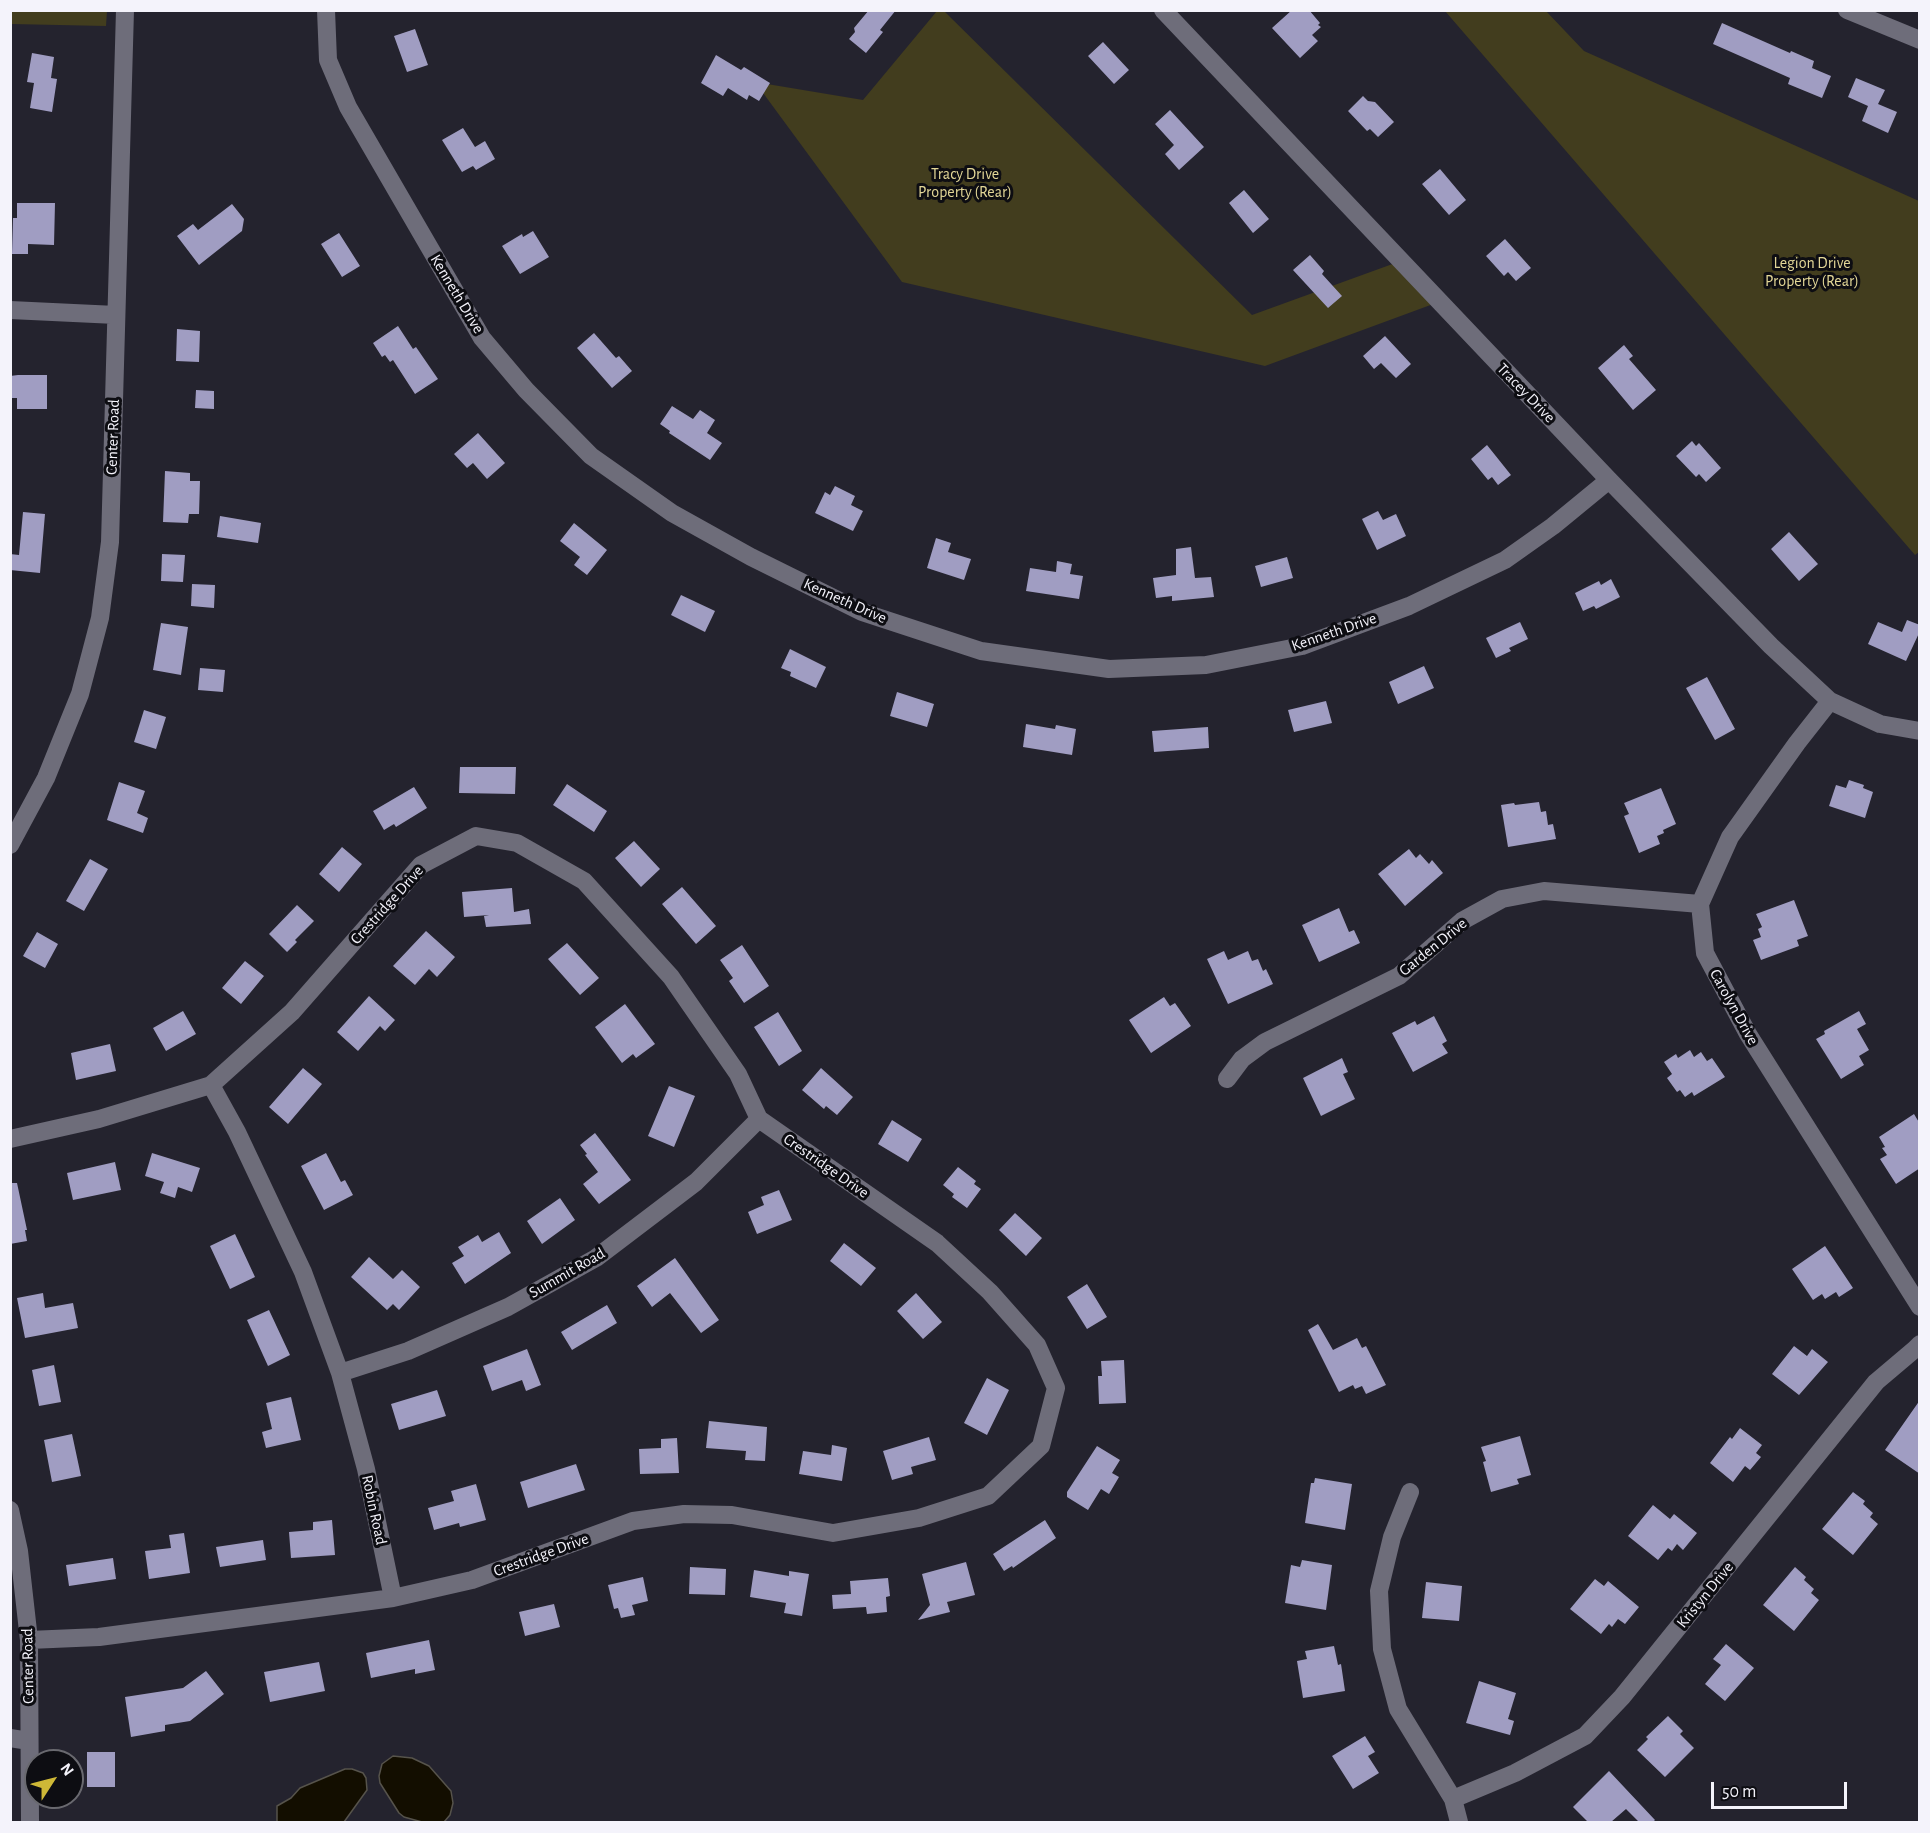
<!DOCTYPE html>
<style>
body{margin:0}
#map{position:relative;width:1930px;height:1833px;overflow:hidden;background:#24232e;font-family:"Alegreya Sans",sans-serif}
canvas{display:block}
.frame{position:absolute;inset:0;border:12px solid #f4f3fb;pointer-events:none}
.north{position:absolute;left:24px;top:1749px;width:60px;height:60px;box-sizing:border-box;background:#0d0d12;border:2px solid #69696f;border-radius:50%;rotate:54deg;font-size:16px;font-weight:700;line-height:24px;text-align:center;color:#f4f3fb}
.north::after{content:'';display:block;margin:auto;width:21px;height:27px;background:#ceb837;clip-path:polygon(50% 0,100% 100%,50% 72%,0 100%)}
.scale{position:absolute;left:1711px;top:1782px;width:136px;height:27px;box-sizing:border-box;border:3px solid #f4f3fb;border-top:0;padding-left:8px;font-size:18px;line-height:21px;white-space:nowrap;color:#f4f3fb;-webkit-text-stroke:4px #0d0d12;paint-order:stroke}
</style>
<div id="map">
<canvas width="1930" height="1833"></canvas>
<div class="frame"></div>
<div class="north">N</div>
<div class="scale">50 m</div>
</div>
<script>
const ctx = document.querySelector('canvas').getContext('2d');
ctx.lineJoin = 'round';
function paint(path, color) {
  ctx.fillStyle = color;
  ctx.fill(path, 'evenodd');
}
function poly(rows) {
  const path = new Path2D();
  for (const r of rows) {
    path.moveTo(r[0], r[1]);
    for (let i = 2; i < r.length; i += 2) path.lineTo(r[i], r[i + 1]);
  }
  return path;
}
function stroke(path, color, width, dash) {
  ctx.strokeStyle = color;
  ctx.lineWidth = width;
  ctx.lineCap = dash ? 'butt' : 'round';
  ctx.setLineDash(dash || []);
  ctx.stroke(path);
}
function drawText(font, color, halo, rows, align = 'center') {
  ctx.font = font + ' "Alegreya Sans",sans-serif';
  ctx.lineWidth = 6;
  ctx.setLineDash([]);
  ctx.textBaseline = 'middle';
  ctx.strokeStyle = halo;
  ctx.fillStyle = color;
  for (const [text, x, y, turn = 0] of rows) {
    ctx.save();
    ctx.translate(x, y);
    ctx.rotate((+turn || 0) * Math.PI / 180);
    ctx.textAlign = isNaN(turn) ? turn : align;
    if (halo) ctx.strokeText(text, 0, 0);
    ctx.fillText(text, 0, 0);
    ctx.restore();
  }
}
const green = poly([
 [11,10,107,11,106,26,11,24],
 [937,11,944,11,1252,315,1398,262,1436,303,1265,366,902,282,755,82,863,100],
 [1445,11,1546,11,1584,51,1919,201,1919,552,1915,555]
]);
const water = poly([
 [393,1756,412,1758,429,1766,451,1791,453,1803,450,1815,444,1822,422,1822,404,1817,399,1813,380,1783,379,1776,382,1764,393,1756],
 [345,1769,352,1769,363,1773,366,1778,367,1790,344,1822,277,1822,277,1806,291,1798,300,1788,345,1769]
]);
const building = poly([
 [869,10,896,10,880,30,883,32,866,53,849,39,855,32,854,28],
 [1292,10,1309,10,1320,23,1318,25,1321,27,1312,35,1318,41,1300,58,1272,28],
 [1722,23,1790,53,1791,51,1814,61,1812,68,1831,76,1822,98,1788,84,1790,78,1713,44],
 [415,29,428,65,407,72,394,36],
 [1103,42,1129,70,1114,84,1088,56],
 [32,53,54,57,51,78,57,79,52,112,30,108,34,83,27,82],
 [716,55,741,70,744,67,770,83,759,101,749,95,747,100,728,88,723,96,701,83],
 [1856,78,1885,90,1878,104,1897,112,1888,133,1862,121,1868,106,1848,97],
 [1363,96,1368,101,1375,102,1394,122,1378,137,1370,129,1367,131,1348,111],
 [1170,110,1204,147,1179,170,1165,154,1174,145,1155,124],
 [463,128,475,147,485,141,495,159,476,170,473,166,462,172,442,140],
 [1440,169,1466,200,1449,215,1422,184],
 [1244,190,1269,219,1253,233,1229,203],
 [17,203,55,203,54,245,28,244,28,254,12,254,13,218,17,218],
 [232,204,244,219,242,231,199,265,177,236,193,224,198,230],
 [533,231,549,257,520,274,502,246,522,234,523,237],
 [339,233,360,266,342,277,321,244],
 [1505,239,1531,268,1516,281,1508,272,1504,276,1486,256],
 [1310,255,1324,271,1322,274,1342,296,1328,308,1293,270],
 [398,326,413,349,416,347,438,379,415,394,393,360,390,362,385,355,382,357,373,343],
 [177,329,200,331,199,362,176,361],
 [594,333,616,358,619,356,632,371,612,388,577,348],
 [1385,336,1411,364,1396,378,1381,363,1374,369,1363,356],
 [1624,345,1633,356,1629,359,1656,390,1633,410,1598,368],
 [18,375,47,375,47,409,17,409,17,398,10,398,10,376],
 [196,390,214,391,214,409,195,408],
 [672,406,693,419,700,410,715,420,707,433,722,443,710,460,669,433,670,431,660,424],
 [478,433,505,463,487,479,473,463,467,468,454,454],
 [1692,441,1696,446,1699,443,1721,468,1706,482,1699,474,1696,477,1676,456],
 [1487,445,1511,475,1498,485,1492,477,1488,480,1471,459],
 [165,471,190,473,190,481,200,481,199,514,189,514,188,523,163,522],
 [835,486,855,496,851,505,863,511,853,531,815,513,825,492,830,495],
 [1378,511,1383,520,1396,514,1406,536,1377,550,1362,519],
 [23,512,45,514,40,573,10,570,10,554,19,555],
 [220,516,261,523,258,543,217,537],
 [574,523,607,550,587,575,574,565,580,557,560,541],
 [1789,532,1818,564,1799,581,1771,549],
 [936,538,951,543,948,552,971,559,964,580,927,568],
 [1191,547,1195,578,1211,577,1214,597,1172,601,1172,596,1156,598,1153,578,1176,575,1176,549],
 [162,554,185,555,183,582,161,581],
 [1287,557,1293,578,1261,587,1255,566],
 [1057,561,1072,564,1070,574,1083,576,1079,599,1026,591,1030,568,1056,572],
 [1611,579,1620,597,1596,609,1594,606,1583,611,1575,593,1599,581,1601,585],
 [192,584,215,585,214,608,191,606],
 [681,595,715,611,705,632,671,615],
 [1907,620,1920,625,1920,631,1906,661,1868,644,1878,622,1902,632],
 [1520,622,1528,639,1509,648,1511,651,1496,658,1486,638],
 [161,623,188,627,181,675,153,670],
 [790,649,826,667,816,688,790,676,791,672,781,668],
 [1424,666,1434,688,1398,704,1389,682],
 [200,668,225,670,223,692,198,690],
 [1707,677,1735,729,1715,740,1686,688],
 [897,692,934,704,927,727,890,716],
 [1326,701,1332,723,1294,732,1288,710],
 [144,710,166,717,156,749,134,742],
 [1026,724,1055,729,1056,725,1076,729,1072,755,1023,747],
 [1208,727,1209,748,1154,752,1152,731],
 [460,767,516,767,515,794,459,793],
 [1849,780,1864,785,1863,788,1873,792,1865,818,1829,806,1836,785,1846,788],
 [119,782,145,791,137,813,148,818,143,833,107,820],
 [567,784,607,811,594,832,553,805],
 [414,787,427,808,396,827,394,824,384,830,373,811],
 [1661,788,1676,824,1663,830,1664,833,1657,836,1660,844,1639,853,1624,816,1629,814,1624,803],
 [1539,802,1541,812,1546,811,1548,825,1553,824,1556,839,1508,847,1501,805,1514,803,1515,805],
 [634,841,660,869,641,887,615,858],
 [342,847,362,864,339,892,319,874],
 [1409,849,1416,858,1420,854,1429,864,1432,860,1443,873,1405,906,1378,874],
 [90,859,108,869,84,911,66,901],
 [682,887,716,926,696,944,662,904],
 [512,888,514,912,529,909,531,924,486,927,484,916,489,915,464,917,462,892],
 [1794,900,1808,936,1797,940,1799,946,1761,960,1753,940,1761,937,1758,929,1762,927,1756,914],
 [297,905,314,921,295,940,297,942,287,952,269,934],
 [1339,908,1349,932,1354,930,1360,943,1319,962,1302,925],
 [426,931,455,957,437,977,429,969,415,985,393,966],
 [37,932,58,944,45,968,23,956],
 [567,943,599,978,580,995,548,959],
 [742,945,769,986,744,1003,729,981,733,978,720,960],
 [1224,951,1228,960,1248,951,1252,961,1258,959,1263,971,1266,969,1273,984,1228,1004,1207,959],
 [245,961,264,976,241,1004,222,988],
 [369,996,395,1020,385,1031,380,1026,358,1051,337,1032],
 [1164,997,1170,1006,1175,1003,1191,1026,1151,1053,1129,1020],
 [625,1004,655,1044,636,1058,633,1054,622,1063,595,1027],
 [183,1011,196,1034,166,1051,153,1028],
 [1859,1011,1866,1024,1857,1029,1869,1050,1859,1056,1864,1065,1841,1079,1816,1039,1825,1034,1824,1031],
 [778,1012,802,1051,779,1066,754,1027],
 [1434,1016,1447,1041,1442,1044,1448,1053,1413,1072,1392,1033,1415,1021,1417,1025],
 [110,1044,116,1071,76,1080,71,1053],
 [1690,1050,1694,1057,1701,1052,1707,1061,1712,1058,1725,1077,1694,1096,1692,1092,1685,1097,1680,1090,1677,1092,1667,1078,1672,1074,1664,1062,1676,1054,1678,1058],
 [1342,1058,1348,1072,1343,1074,1355,1099,1321,1116,1303,1078],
 [303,1068,322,1084,288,1124,269,1107],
 [821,1068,853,1097,837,1115,826,1106,824,1109,802,1090],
 [669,1086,695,1096,674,1147,648,1136],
 [1914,1114,1920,1124,1920,1168,1896,1184,1880,1159,1887,1155,1882,1148,1885,1147,1879,1137],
 [892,1120,922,1139,908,1162,878,1144],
 [595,1133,631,1180,599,1204,583,1184,598,1172,585,1155,587,1154,580,1145],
 [152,1153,200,1168,192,1192,178,1187,175,1198,160,1193,164,1182,145,1176],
 [326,1153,341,1182,345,1180,353,1195,324,1210,301,1166],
 [115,1162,121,1190,73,1200,67,1173],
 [958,1167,976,1181,974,1184,981,1189,967,1208,952,1197,954,1194,943,1185],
 [10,1183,17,1183,27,1230,25,1230,27,1241,10,1244],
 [779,1190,792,1220,757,1234,748,1212,764,1205,761,1197],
 [560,1198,575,1220,542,1244,527,1221],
 [1015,1213,1042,1238,1026,1256,999,1230],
 [499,1232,511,1253,465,1284,452,1263,464,1256,458,1247,478,1235,482,1242],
 [235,1234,255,1277,230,1289,210,1246],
 [844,1243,876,1268,861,1286,830,1261],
 [1825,1246,1853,1288,1839,1297,1836,1292,1825,1299,1822,1294,1813,1300,1792,1269],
 [369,1257,393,1279,402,1270,420,1287,399,1310,393,1304,387,1310,351,1277],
 [675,1258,719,1320,701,1333,670,1293,652,1307,637,1286],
 [1087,1284,1107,1317,1087,1329,1067,1297],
 [43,1293,45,1308,73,1303,78,1328,25,1338,17,1298],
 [916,1293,942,1322,923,1339,897,1311],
 [607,1305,617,1323,572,1350,561,1332],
 [269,1310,290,1355,268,1366,247,1320],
 [1318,1324,1333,1350,1357,1338,1362,1348,1366,1346,1386,1385,1366,1394,1362,1386,1355,1389,1353,1385,1339,1392,1308,1330],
 [1794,1346,1807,1356,1812,1349,1828,1362,1799,1395,1772,1374],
 [527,1349,541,1385,526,1391,522,1380,492,1391,483,1366],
 [1124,1360,1126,1403,1099,1404,1098,1376,1102,1376,1101,1361],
 [54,1365,61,1402,39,1406,32,1370],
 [987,1378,1009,1390,987,1435,964,1423],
 [437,1390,446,1416,399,1430,391,1404],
 [291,1397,301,1440,266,1448,262,1432,272,1429,266,1403],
 [1920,1400,1920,1474,1885,1450],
 [709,1421,767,1427,765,1461,745,1460,746,1451,706,1448],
 [1740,1428,1762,1445,1756,1453,1761,1457,1750,1470,1745,1466,1733,1482,1710,1463,1730,1437,1732,1439],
 [72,1434,81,1476,52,1482,44,1440],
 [1520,1436,1531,1475,1517,1479,1519,1484,1491,1492,1483,1462,1486,1461,1481,1447],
 [929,1437,936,1460,911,1467,913,1474,892,1480,883,1451],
 [677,1438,679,1473,640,1474,639,1449,661,1448,661,1439],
 [832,1445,847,1448,842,1481,799,1474,803,1451,831,1455],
 [1097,1446,1120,1460,1112,1473,1119,1477,1109,1494,1101,1489,1088,1510,1067,1497,1067,1492],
 [576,1464,585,1490,528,1508,520,1482],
 [1315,1478,1352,1484,1345,1530,1305,1523,1311,1483,1314,1483],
 [476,1484,486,1520,460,1527,459,1523,434,1530,428,1508,454,1501,451,1491],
 [1853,1492,1865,1501,1863,1504,1873,1513,1870,1517,1878,1524,1853,1555,1822,1529],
 [1653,1505,1670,1519,1674,1514,1697,1533,1683,1550,1677,1544,1672,1551,1668,1548,1658,1560,1628,1536],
 [332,1520,335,1555,291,1558,289,1532,313,1530,313,1522],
 [1045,1520,1056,1538,1013,1568,1012,1566,1004,1571,993,1554],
 [184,1533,190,1573,149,1579,145,1551,171,1548,169,1535],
 [263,1540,266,1560,220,1567,216,1547],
 [113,1558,116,1579,69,1586,66,1565],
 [1302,1560,1332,1565,1326,1610,1285,1603,1291,1565,1300,1567],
 [966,1562,975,1595,947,1602,950,1612,918,1620,930,1605,922,1574],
 [690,1567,726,1569,725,1595,689,1594],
 [1795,1567,1806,1577,1804,1580,1814,1589,1811,1593,1819,1600,1794,1631,1763,1605],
 [754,1570,789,1576,789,1571,809,1574,802,1616,784,1613,786,1603,750,1597],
 [643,1577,648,1601,632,1605,635,1615,621,1618,618,1608,614,1609,608,1585],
 [888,1578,890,1596,886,1597,887,1612,867,1614,866,1607,833,1609,832,1595,851,1594,850,1581],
 [1595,1579,1604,1586,1608,1581,1639,1607,1625,1624,1618,1619,1612,1627,1609,1624,1601,1634,1570,1609],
 [1426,1582,1462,1586,1459,1621,1422,1618],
 [554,1604,560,1627,525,1636,519,1612],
 [429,1640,435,1670,415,1674,415,1669,371,1678,366,1653],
 [1726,1644,1754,1668,1725,1701,1705,1684,1721,1665,1713,1659],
 [1334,1646,1338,1665,1341,1664,1345,1691,1303,1698,1297,1661,1307,1659,1305,1651],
 [319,1662,325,1691,270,1702,264,1672],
 [206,1671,224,1694,190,1721,165,1725,165,1731,131,1737,125,1697,183,1688],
 [1479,1681,1516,1693,1508,1719,1514,1721,1510,1735,1466,1723],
 [1668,1716,1683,1731,1680,1734,1694,1748,1665,1777,1637,1750,1648,1739,1646,1737],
 [1365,1736,1375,1752,1368,1756,1379,1773,1353,1789,1332,1756],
 [87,1752,115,1752,115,1787,87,1787],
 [1609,1771,1655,1820,1653,1822,1639,1822,1626,1809,1611,1822,1588,1822,1573,1807]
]);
const minor = poly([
 [326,10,328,60,348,107,482,338,526,390,591,456,672,513,751,557,862,612,981,651,1109,669,1206,665,1302,646,1409,606,1505,560,1553,526,1609,480],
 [1163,10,1609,480,1771,646,1830,701,1880,724,1920,731],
 [1847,10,1920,40],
 [10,310,116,315],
 [1830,701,1797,743,1730,837,1700,904,1705,953,1748,1034,1920,1307],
 [10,845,46,778,80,694,100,618,110,542,125,10],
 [1227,1079,1242,1059,1265,1042,1399,976,1462,921,1502,899,1544,891,1700,904],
 [211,1085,237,1132,303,1272,340,1373,366,1469,393,1598],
 [10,1139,99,1119,211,1085,292,1012,421,865,476,836,517,843,584,881,671,977,738,1074,759,1119,937,1243,990,1292,1037,1345,1056,1388,1041,1446,988,1496,919,1518,833,1533,732,1515,684,1514,633,1521,472,1580,393,1598,99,1637,29,1640],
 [340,1373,408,1351,508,1307,596,1258,696,1182,759,1119],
 [1410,1492,1392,1537,1379,1591,1382,1649,1398,1709,1453,1799,1459,1822],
 [10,1510,19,1551,29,1640,30,1822],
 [10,1738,29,1741],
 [1453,1799,1515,1773,1585,1736,1622,1697,1876,1382,1915,1349,1920,1344]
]);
const parkNames = [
 ["Tracy Drive",965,174],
 ["Property (Rear)",965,192],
 ["Legion Drive",1812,263],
 ["Property (Rear)",1812,281]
];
const streetNames = [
 ["Kenneth Drive",457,294,59],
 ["Tracey Drive",1526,393,46],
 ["Center Road",113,437,-88],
 ["Kenneth Drive",845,601,24],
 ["Kenneth Drive",1334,632,-19],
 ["Crestridge Drive",387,905,-48],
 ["Garden Drive",1433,947,-39],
 ["Carolyn Drive",1734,1007,61],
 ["Crestridge Drive",826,1166,35],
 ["Summit Road",567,1273,-30],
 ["Robin Road",374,1510,78],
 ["Crestridge Drive",541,1555,-20],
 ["Kristyn Drive",1705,1595,-51],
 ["Center Road",28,1666,-91]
];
paint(green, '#423d1e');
paint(water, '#130e00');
stroke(water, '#56534b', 1.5);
paint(building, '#a09dc2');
stroke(minor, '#6e6d7a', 18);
drawText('16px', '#e3d797', '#0d0d12', parkNames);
drawText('16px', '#f4f3fb', '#0d0d12', streetNames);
</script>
